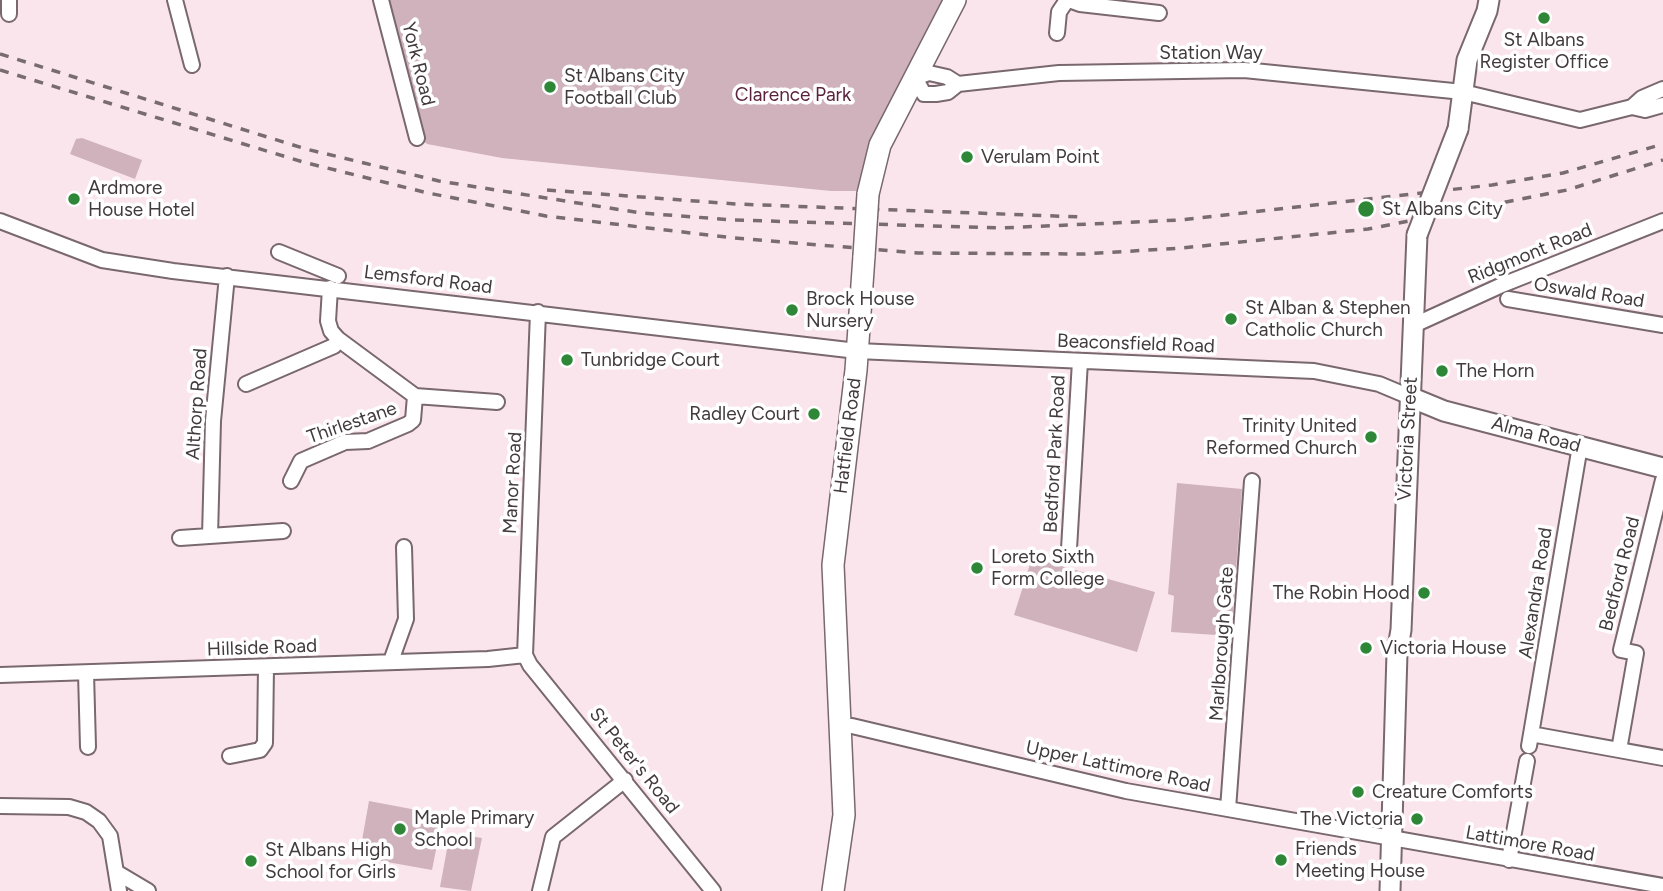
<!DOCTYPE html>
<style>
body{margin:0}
canvas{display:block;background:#fae5ec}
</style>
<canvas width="1663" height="891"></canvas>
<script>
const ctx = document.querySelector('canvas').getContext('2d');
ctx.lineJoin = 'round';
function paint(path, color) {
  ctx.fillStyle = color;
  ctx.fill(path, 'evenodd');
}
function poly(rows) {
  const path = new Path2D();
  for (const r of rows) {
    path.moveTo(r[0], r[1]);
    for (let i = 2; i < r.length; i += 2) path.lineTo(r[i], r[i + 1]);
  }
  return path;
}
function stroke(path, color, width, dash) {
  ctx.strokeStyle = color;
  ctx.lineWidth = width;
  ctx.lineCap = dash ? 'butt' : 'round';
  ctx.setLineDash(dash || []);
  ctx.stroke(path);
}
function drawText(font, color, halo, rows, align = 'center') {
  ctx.font = font + ' Figtree,sans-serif';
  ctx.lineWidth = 7;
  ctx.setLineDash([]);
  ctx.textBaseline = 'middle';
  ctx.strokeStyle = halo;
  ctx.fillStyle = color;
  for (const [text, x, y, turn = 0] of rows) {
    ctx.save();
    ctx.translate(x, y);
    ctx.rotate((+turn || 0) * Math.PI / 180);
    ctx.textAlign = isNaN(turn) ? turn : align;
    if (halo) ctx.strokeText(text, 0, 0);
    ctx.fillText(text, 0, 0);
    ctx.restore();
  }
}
const green = poly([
 [389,0,947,0,864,191,831,191,502,158,427,144,424,141],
 [82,138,142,160,135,179,70,154,76,139],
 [1177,483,1242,489,1231,636,1171,632,1174,596,1168,594],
 [1032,558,1155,592,1137,652,1014,615],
 [369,801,443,815,432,870,359,857],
 [450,833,482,838,471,891,440,887]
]);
const street = poly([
 [175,0,192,65],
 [381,0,417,138],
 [1069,0,1080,4,1159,13],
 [9,14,9,0],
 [1057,33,1059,12,1067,0],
 [958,84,947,77,929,73,915,78,924,94,936,94,948,92,958,84,1059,73,1244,70,1463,92,1580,120,1632,107,1642,98,1663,89],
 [1632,107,1645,110,1663,105],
 [0,221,102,260,173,271,857,351,1314,371,1379,384,1410,397],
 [279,252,338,276],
 [330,288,328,321,331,331,338,339,415,396,497,402],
 [1508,299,1663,325],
 [538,312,525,655,530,665,713,891],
 [1412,326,1502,285,1663,221],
 [246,384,334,346,338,339],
 [291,481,301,461,345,442,368,441,408,424,413,420,415,396],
 [210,536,213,421,227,276],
 [180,538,283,531],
 [1069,549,1080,361],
 [391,661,406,619,404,547],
 [86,673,88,747],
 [0,675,488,659,525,655],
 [840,726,852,726,1126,791,1663,886],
 [1531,734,1663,758],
 [1529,746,1580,446],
 [1619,750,1636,653,1621,650,1663,480],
 [230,756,260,750,265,743,266,667],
 [0,806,69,807,86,812,99,821,110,836,119,891],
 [1228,809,1252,481],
 [1509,860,1527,761],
 [116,872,148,891],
 [540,891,553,837,625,780]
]);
const secondary = poly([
 [1458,129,1467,60,1487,11,1489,0],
 [1410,397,1444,411,1663,468],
 [1390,891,1397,653,1401,630,1417,235]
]);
const primary = poly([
 [868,194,880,145,955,0],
 [833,891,844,815,833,565,856,370,864,256]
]);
const rail = poly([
 [0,54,306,149,439,181,641,213,734,220,1001,228,1180,220,1492,185,1563,173,1663,144],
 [0,70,303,162,428,193,546,216,734,238,918,253,1084,254,1182,248,1368,229,1567,190,1663,160],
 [547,190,735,204,1082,217]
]);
const secondaryBridge = poly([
 [1417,235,1458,129]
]);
const primaryBridge = poly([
 [864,256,868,194]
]);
const markers = [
 [1544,18,7,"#2e8737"],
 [550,87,7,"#2e8737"],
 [967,157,7,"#2e8737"],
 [74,199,7,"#2e8737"],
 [1366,209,9,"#2e8737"],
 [792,310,7,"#2e8737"],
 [1231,319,7,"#2e8737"],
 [567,360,7,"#2e8737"],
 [1442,371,7,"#2e8737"],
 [814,414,7,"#2e8737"],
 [1371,437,7,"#2e8737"],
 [977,568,7,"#2e8737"],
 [1424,593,7,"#2e8737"],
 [1366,648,7,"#2e8737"],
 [1358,792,7,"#2e8737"],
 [1417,819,7,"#2e8737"],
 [400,829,7,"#2e8737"],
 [1281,860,7,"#2e8737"],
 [251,861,7,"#2e8737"]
];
const poiNames = [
 ["St Albans",1544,40,"center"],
 ["Register Office",1544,62,"center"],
 ["St Albans City",564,76],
 ["Football Club",564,98],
 ["Verulam Point",981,157],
 ["Ardmore",88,188],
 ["House Hotel",88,210],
 ["St Albans City",1382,209],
 ["Brock House",806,299],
 ["Nursery",806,321],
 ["St Alban & Stephen",1245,308],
 ["Catholic Church",1245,330],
 ["Tunbridge Court",581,360],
 ["The Horn",1456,371],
 ["Radley Court",800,414,"right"],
 ["Trinity United",1357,426,"right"],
 ["Reformed Church",1357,448,"right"],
 ["Loreto Sixth",991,557],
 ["Form College",991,579],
 ["The Robin Hood",1410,593,"right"],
 ["Victoria House",1380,648],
 ["Creature Comforts",1372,792],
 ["Maple Primary",414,818],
 ["School",414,840],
 ["The Victoria",1403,819,"right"],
 ["Friends",1295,849],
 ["Meeting House",1295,871],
 ["St Albans High",265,850],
 ["School for Girls",265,872]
];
const streetNames = [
 ["Station Way",1211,53],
 ["York Road",418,64,76],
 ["Ridgmont Road",1530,254,-22],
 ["Lemsford Road",428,280,7],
 ["Oswald Road",1589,293,9],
 ["Beaconsfield Road",1136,344,2],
 ["Althorp Road",197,404,-86],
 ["Thirlestane",352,423,-19],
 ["Alma Road",1536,435,15],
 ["Hatfield Road",848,436,-83],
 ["Victoria Street",1408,439,-87],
 ["Bedford Park Road",1055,454,-87],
 ["Manor Road",513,483,-87],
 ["Bedford Road",1620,574,-76],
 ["Alexandra Road",1536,593,-81],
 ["Marlborough Gate",1222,644,-86],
 ["Hillside Road",262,648,-2],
 ["St Peter's Road",634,761,51],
 ["Upper Lattimore Road",1118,767,12],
 ["Lattimore Road",1530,844,10]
];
const parkNames = [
 ["Clarence Park",793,95]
];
paint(green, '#cfb2bc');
stroke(street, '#79686e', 18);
stroke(secondary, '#79686e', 23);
stroke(primary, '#79686e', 24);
stroke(street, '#fff', 14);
stroke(secondary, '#fff', 19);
stroke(primary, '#fff', 21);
stroke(rail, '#786c70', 3.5, [9, 9]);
stroke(secondaryBridge, '#79686e', 23, []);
stroke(primaryBridge, '#79686e', 24, []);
stroke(secondaryBridge, '#fff', 19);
stroke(primaryBridge, '#fff', 21);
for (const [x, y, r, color] of markers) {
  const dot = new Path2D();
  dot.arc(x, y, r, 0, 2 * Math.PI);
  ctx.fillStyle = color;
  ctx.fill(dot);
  stroke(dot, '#fff', 2.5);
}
drawText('19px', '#423a3d', '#fff', poiNames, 'left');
drawText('19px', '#423a3d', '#fff', streetNames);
drawText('19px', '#5b223c', '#fff', parkNames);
</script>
